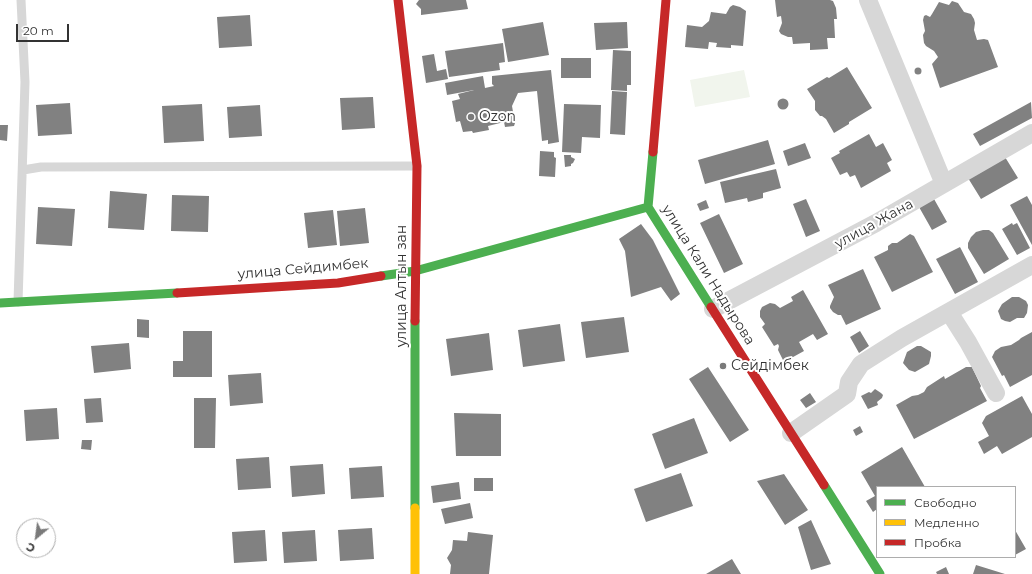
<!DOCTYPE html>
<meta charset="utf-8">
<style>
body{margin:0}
#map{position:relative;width:1032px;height:574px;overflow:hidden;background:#fff;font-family:Montserrat,sans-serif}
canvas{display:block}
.legend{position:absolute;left:876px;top:486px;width:140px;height:72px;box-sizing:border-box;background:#fff;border:1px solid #adadad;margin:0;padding:5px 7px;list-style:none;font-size:12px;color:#333}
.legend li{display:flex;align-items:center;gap:8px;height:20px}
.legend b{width:20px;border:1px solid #adadad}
.north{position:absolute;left:16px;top:518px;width:40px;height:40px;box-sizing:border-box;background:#fff;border:1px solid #adadad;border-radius:50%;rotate:209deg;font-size:11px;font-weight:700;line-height:16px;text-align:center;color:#333}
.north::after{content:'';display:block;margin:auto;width:14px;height:18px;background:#7a7a7a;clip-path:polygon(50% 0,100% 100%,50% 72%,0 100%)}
.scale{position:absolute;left:16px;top:24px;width:53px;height:18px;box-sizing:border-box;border:2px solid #333;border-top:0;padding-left:5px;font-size:12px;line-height:14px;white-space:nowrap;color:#333;-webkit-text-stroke:3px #fff;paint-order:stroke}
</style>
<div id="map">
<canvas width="1032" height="574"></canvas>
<ul class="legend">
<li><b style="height:5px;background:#4caf50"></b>Свободно</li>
<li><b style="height:5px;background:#ffc107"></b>Медленно</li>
<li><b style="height:5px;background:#c62828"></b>Пробка</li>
</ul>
<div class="north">С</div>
<div class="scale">20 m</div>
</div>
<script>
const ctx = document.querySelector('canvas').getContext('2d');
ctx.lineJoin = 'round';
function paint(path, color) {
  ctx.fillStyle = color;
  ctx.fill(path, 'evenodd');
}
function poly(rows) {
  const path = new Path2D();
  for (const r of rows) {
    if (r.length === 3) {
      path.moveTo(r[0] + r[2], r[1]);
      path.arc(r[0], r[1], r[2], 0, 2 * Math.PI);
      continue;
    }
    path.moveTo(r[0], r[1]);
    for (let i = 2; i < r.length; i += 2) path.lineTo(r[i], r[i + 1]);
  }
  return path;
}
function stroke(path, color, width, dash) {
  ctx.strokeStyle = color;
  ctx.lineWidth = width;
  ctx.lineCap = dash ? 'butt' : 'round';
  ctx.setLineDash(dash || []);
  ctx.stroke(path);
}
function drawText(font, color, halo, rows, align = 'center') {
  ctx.font = font + ' Montserrat,sans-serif';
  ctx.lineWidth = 4;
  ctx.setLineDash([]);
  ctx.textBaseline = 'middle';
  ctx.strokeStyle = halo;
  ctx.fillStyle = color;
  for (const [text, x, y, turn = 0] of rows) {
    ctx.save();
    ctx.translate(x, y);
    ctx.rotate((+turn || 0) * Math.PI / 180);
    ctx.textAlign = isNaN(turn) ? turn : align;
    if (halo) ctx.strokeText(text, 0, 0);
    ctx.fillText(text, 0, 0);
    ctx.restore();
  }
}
const green = poly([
 [744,70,750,97,695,107,690,80]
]);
const building = poly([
 [419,0,466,0,468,9,421,15,421,9,416,4],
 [775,0,830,0,833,1,836,8,837,19,834,19,835,38,827,38,828,49,810,50,810,43,793,44,792,37,788,37,781,34,779,31,782,23,781,16,777,17],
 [952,1,958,3,964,12,971,14,974,19,975,23,974,30,977,40,984,39,988,40,998,67,940,88,932,64,938,57,934,51,926,46,924,43,923,35,925,31,923,20,924,16,926,15,930,17,932,14,939,2,949,5],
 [733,5,740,7,746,11,743,46,731,45,731,48,716,47,717,43,709,42,708,49,685,47,687,25,702,27,709,21,711,12,726,14,730,7],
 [250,15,252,46,219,48,217,17],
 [543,22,549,55,508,62,502,29],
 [627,22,628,48,596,50,594,23],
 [503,43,505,62,499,63,500,70,449,77,445,51],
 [613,50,631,51,631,85,627,85,627,91,611,90],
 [434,54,437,71,446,69,448,79,426,83,422,56],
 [561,58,591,58,591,78,561,78],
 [847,67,872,108,849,122,849,124,834,133,826,119,822,116,820,116,815,110,815,101,807,89,827,77,829,78],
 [918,71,3.5],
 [551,70,559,142,548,144,548,140,542,141,537,91,518,93,512,106,515,123,514,126,505,127,504,122,488,126,489,130,473,133,472,131,463,132,460,121,456,122,452,101,460,99,458,94,474,90,447,95,445,83,483,76,485,88,494,86,492,84,492,76],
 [612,91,627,92,625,135,610,134],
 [373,97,375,128,342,130,340,98],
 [783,104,5.5],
 [1031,102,1032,118,980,146,973,134],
 [70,103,72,134,38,136,36,105],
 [202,104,204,141,164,143,162,106],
 [564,104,601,105,600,138,582,137,581,153,562,152],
 [260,105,262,136,229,138,227,107],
 [0,125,8,125,7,141,0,140],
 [869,134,876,147,883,143,892,160,887,163,891,171,861,188,855,175,850,177,847,172,840,175,831,158,840,153,839,151],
 [768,140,775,164,705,184,698,160],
 [805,143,811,158,788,166,783,151],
 [540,151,554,152,554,157,556,158,555,177,539,176],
 [564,155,571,155,571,157,575,159,573,163,571,164,571,166,565,167],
 [1005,157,1018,178,981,199,968,178],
 [776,169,781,188,763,193,763,198,748,202,747,198,725,203,720,182],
 [110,191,147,194,144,230,108,228],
 [172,195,209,196,208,232,171,231],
 [1027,196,1032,205,1032,245,1010,205],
 [806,199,820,231,806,237,793,204],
 [934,199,947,222,932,230,919,207],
 [706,200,709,208,700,211,697,204],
 [38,207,75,209,72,246,36,244],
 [365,208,369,243,340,246,337,211],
 [333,210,337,245,308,248,304,213],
 [719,214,743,264,724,273,700,223],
 [1012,223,1013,225,1017,223,1030,248,1017,255,1002,229],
 [641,224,653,240,680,294,671,301,661,287,631,297,625,251,619,239],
 [983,230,989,230,993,233,1009,259,984,274,968,248,968,243,971,237,976,232],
 [910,234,914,236,933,272,892,292,874,257,888,250,888,246,892,243,897,243],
 [960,247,978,282,955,294,936,259],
 [863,269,881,309,846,325,841,315,838,315,833,312,830,308,830,306,834,297,828,285],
 [803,290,828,334,817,340,813,334,799,342,804,351,784,362,778,350,779,346,778,344,774,346,762,327,765,324,760,317,760,311,762,307,770,303,775,304,780,308,793,301,791,297],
 [1012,297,1019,297,1026,301,1028,305,1027,313,1024,318,1017,318,1010,322,1005,321,1001,319,998,311,1002,304],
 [624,317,629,352,586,358,581,322],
 [137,319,149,320,149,338,137,337],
 [560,324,565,361,523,367,518,330],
 [183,331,212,331,212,377,173,377,173,361,183,361],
 [860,331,869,346,859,353,850,337],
 [1032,332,1032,375,1010,387,1004,375,1002,376,992,357,995,351,1001,347,1011,345,1019,340,1021,338],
 [489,333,493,370,451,376,446,339],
 [129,343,131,369,94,373,91,346],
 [917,346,921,346,931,352,931,356,929,364,915,372,909,370,903,363,907,352],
 [708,367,749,430,730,442,689,379],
 [966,367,972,367,981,386,980,388,987,401,914,439,896,405,912,396,918,395,924,392,927,387,944,376,945,379],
 [261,373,263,403,230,406,228,375],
 [875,389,881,393,883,395,882,398,877,402,878,405,868,409,861,396,869,392,871,393],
 [810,393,816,402,806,408,800,400],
 [1022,396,1032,414,1032,437,1002,454,997,446,984,454,978,442,989,436,982,423,986,416],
 [101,398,103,422,86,423,84,399],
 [194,398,216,398,215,448,194,448],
 [57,408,59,439,26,441,24,410],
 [454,413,501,414,501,456,456,456],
 [694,418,708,453,665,469,652,434],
 [860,426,863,432,856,436,853,430],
 [82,440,92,440,91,450,81,449],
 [902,447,925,487,877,487,877,509,873,512,866,501,875,496,861,472],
 [269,457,271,488,238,490,236,459],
 [323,464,325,494,292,497,290,466],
 [382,466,384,497,351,499,349,468],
 [681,473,693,506,646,522,634,489],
 [784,474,808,510,785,525,757,481],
 [474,478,493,478,493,491,474,491],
 [459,482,461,499,433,503,431,486],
 [470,503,473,518,445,524,441,509],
 [811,520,831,564,811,570,798,527],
 [372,528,374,559,340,561,338,530],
 [265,530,267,561,234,563,232,532],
 [315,530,317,561,284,563,282,532],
 [1015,530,1026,549,1015,555],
 [468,532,493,535,489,574,450,574,451,565,447,558,452,550,453,540,467,541],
 [732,559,741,574,706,574],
 [976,565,1005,574,973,574],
 [946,567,949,574,937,574,936,572]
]);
const lane = poly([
 [23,170,41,167,417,166],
 [18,302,25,82,21,0]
]);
const street = poly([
 [868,0,944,184],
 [713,309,876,223,1032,133],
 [949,312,968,342,996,393],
 [791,433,847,394,849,382,861,364,902,338,1032,265]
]);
const fast = poly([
 [653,152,648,207,711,307],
 [381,276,415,271,648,207],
 [0,303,177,293],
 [415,321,415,508],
 [824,485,880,574]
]);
const slow = poly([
 [415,508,415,574]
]);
const jam = poly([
 [398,0,417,166,415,321],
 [653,152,666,0],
 [177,293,338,283,381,276],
 [711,307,824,485]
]);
const markers = [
 [471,117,4,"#7a7a7a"],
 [723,366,4,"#7a7a7a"]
];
const poiNames = [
 ["Ozon",479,117],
 ["Сейдімбек",731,366]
];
const streetNames = [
 ["улица Жана",874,224,-29],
 ["улица Сейдимбек",303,269,-5],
 ["улица Кали Надырова",708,275,58],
 ["улица Алтын зан",402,286,-90]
];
paint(green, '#f1f5ed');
paint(building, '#818181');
stroke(lane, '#d7d7d7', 9);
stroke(street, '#d7d7d7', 18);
stroke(fast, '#4caf50', 9);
stroke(slow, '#ffc107', 9);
stroke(jam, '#c62828', 9);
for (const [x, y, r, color] of markers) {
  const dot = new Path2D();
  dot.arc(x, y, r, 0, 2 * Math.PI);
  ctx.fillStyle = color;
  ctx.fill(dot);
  stroke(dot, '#fff', 1.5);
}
drawText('14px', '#333', '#fff', poiNames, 'left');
drawText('14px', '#333', '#fff', streetNames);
</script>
